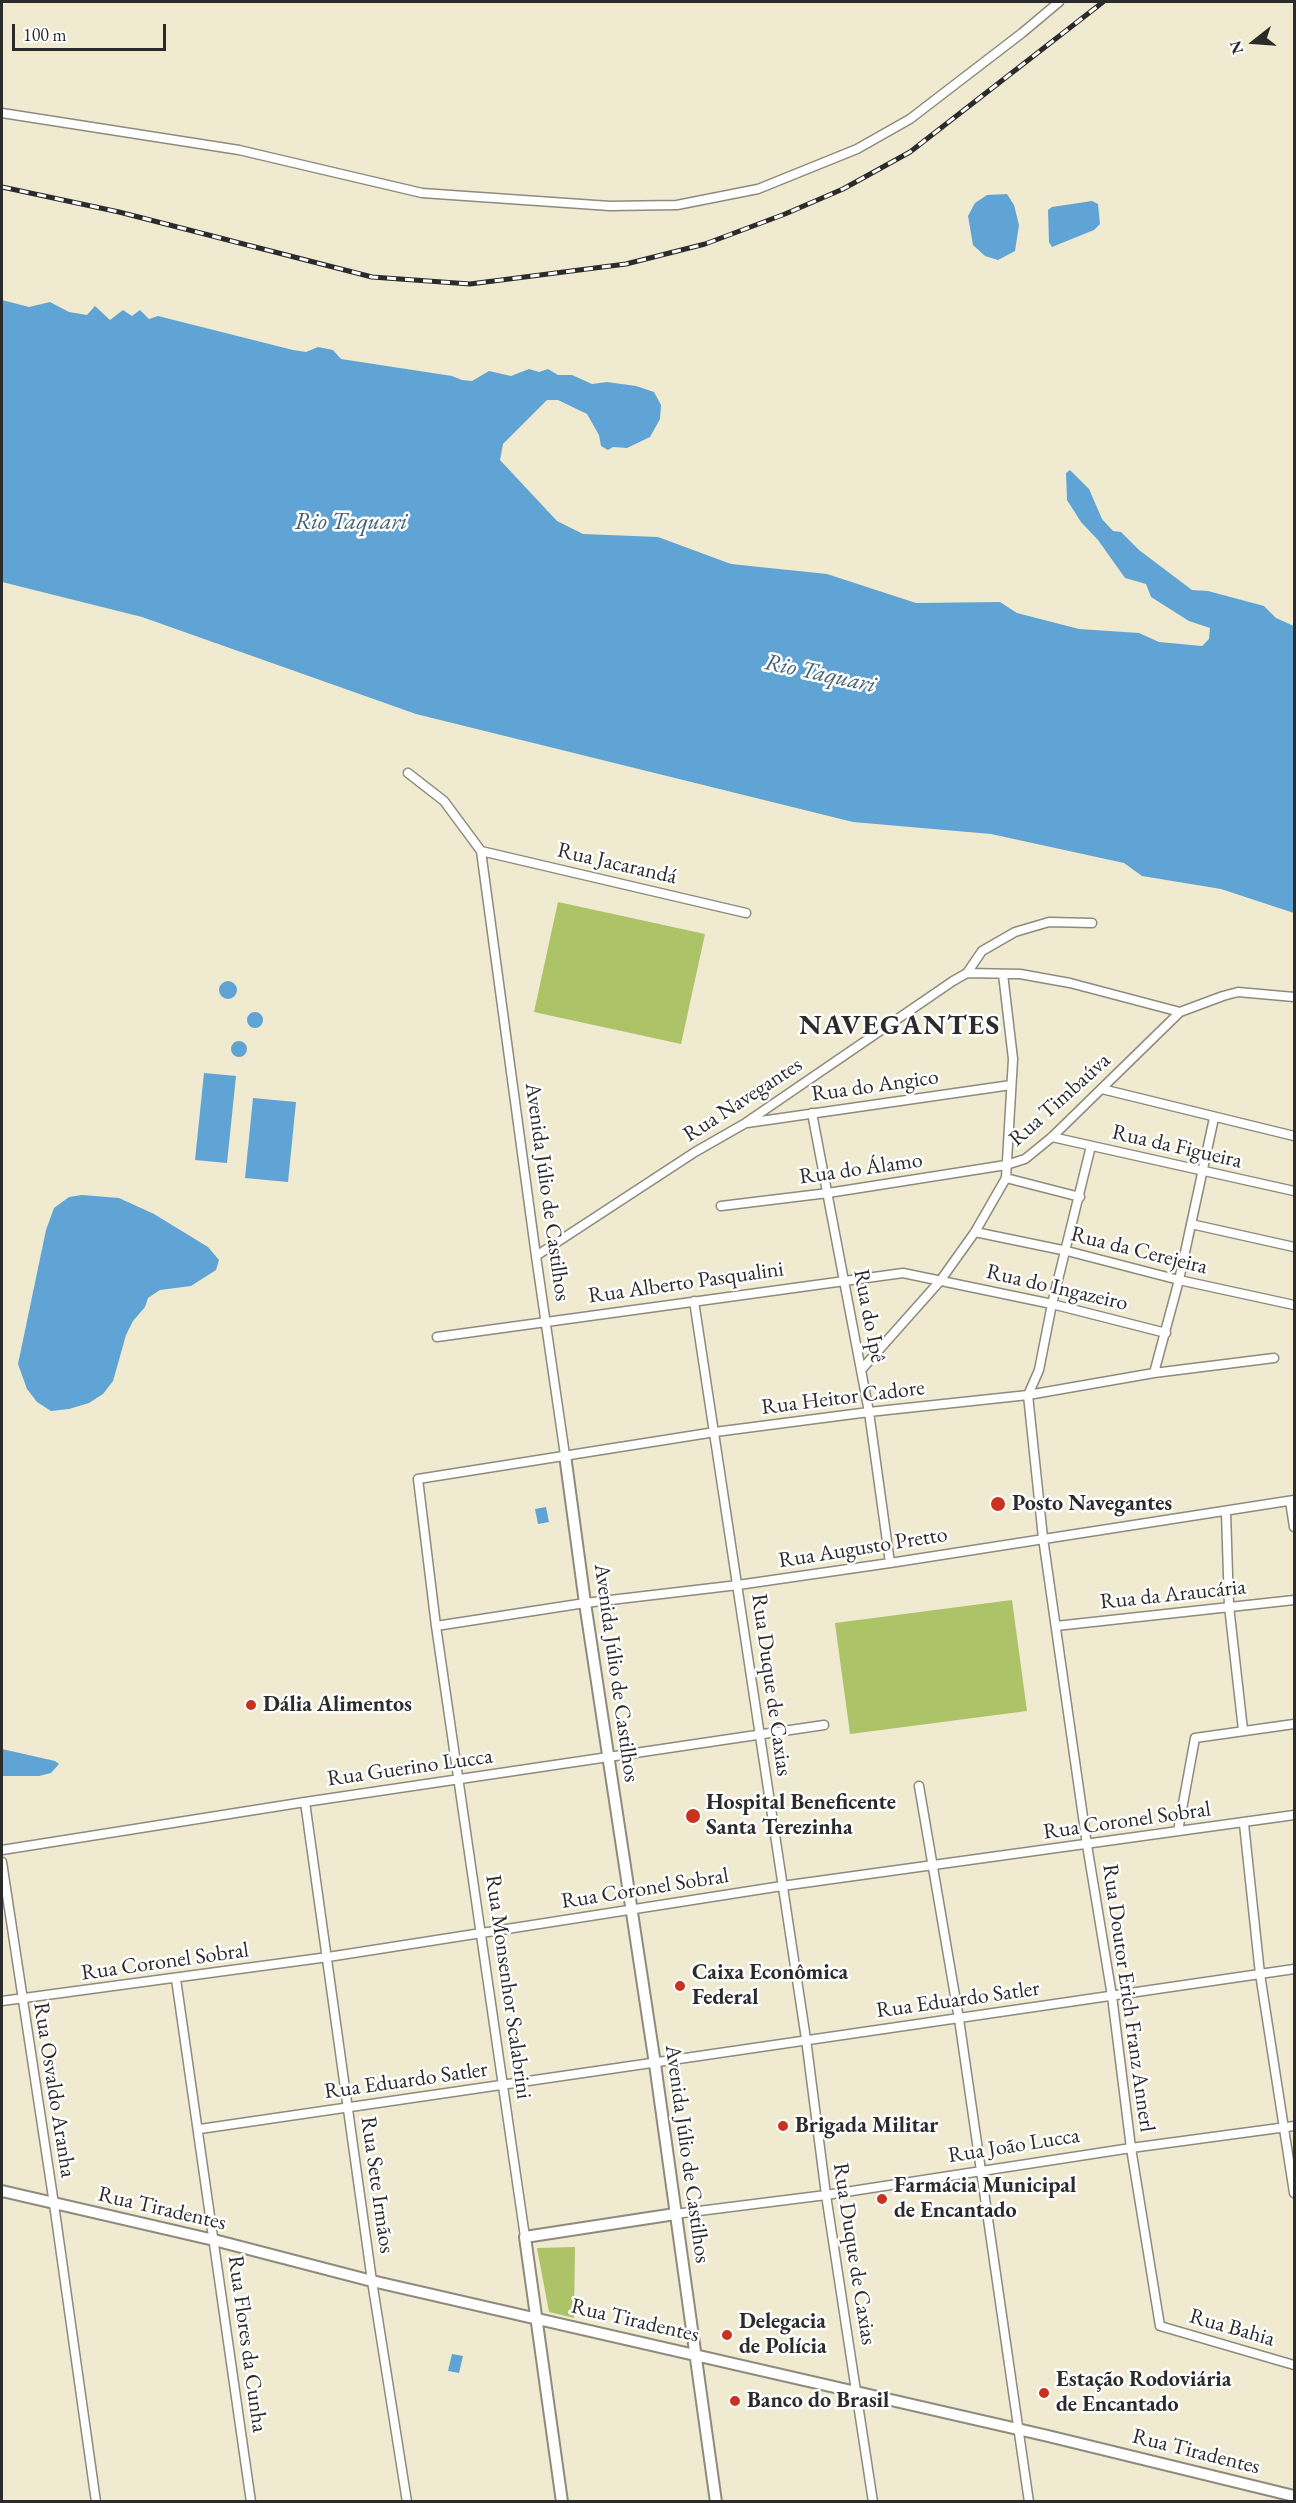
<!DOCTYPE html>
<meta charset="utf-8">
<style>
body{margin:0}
#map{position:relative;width:1296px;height:2503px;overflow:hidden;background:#efead0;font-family:"EB Garamond",serif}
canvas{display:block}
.frame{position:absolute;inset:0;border:3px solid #2b2b2b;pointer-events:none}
.north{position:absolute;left:1224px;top:12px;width:60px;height:60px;-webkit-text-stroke:4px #fff;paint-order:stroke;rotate:253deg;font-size:16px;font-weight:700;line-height:24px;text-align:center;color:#2b2b2b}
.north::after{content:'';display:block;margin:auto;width:21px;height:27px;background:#2b2b2b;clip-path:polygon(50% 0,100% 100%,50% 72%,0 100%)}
.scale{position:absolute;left:12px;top:24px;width:154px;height:27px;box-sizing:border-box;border:3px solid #2b2b2b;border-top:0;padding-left:8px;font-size:18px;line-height:21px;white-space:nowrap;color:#2b2b2b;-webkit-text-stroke:4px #fff;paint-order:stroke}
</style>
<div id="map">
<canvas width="1296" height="2503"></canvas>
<div class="frame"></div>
<div class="north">N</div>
<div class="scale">100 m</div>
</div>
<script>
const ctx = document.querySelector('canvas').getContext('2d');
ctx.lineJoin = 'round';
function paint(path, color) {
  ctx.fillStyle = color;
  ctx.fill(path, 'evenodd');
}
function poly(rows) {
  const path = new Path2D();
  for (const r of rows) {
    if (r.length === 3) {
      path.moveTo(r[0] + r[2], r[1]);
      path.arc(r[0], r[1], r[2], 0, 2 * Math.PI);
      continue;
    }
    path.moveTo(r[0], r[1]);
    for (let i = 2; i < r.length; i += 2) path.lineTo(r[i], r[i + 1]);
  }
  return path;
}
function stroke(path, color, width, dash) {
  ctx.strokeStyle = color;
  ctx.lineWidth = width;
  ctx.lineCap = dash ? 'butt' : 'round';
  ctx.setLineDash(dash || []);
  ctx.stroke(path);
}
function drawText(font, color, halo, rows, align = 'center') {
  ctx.font = font + ' "EB Garamond",serif';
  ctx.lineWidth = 5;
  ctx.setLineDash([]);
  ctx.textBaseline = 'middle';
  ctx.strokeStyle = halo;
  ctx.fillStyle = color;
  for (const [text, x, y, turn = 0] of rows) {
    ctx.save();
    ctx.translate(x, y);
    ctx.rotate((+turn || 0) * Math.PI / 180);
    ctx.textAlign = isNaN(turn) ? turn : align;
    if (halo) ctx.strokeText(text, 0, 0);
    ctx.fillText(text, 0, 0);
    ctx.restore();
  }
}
const green = poly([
 [558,902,705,934,681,1044,534,1012],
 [1012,1600,1027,1711,850,1734,835,1623],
 [575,2247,574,2318,549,2312,537,2248]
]);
const water = poly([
 [1007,194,1014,205,1019,225,1015,251,998,260,985,256,973,245,968,216,975,203,987,195],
 [1092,201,1098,204,1100,224,1094,230,1052,247,1049,242,1048,210,1052,207],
 [2,300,29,307,50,302,69,312,87,315,95,306,110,320,123,310,132,316,140,310,149,319,158,316,293,350,306,352,318,347,333,350,341,359,452,376,462,380,472,381,489,371,511,376,529,369,539,372,548,369,558,375,572,375,592,384,607,382,636,386,654,392,661,405,660,419,650,437,627,448,613,447,608,450,601,446,599,435,587,414,558,400,547,400,503,444,500,460,557,521,583,534,658,537,731,564,827,574,916,603,1000,602,1017,613,1079,629,1139,633,1159,642,1202,646,1209,639,1210,628,1189,621,1151,597,1146,584,1125,578,1098,540,1081,522,1067,500,1066,473,1070,470,1089,489,1102,519,1113,531,1121,532,1139,550,1192,590,1208,591,1264,606,1276,618,1294,626,1294,913,1221,889,1142,876,1124,863,991,834,853,822,416,714,142,617,2,582],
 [228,990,9],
 [255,1020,8],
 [239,1049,8],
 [204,1073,236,1076,227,1163,195,1160],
 [253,1098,296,1102,288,1182,245,1178],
 [82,1195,119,1198,154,1214,208,1247,219,1260,216,1270,191,1286,160,1290,148,1298,145,1307,133,1321,126,1335,113,1381,103,1394,89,1403,69,1409,51,1411,37,1402,27,1389,18,1364,46,1230,54,1208,69,1197],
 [546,1507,549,1522,538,1524,535,1509],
 [2,1749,55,1761,59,1764,51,1773,39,1776,2,1776],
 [452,2354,463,2356,459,2373,448,2371]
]);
const minor = poly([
 [2,113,239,150,422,193,610,206,677,205,758,189,857,149,910,119,1022,33,1059,2],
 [408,773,444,801,481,851,536,1256,565,1455],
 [481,851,746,913],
 [967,973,982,951,1015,932,1049,922,1092,923],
 [1102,1089,1294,1136],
 [812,1113,869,1412,890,1563],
 [747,1123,1011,1085],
 [1052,1137,1294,1191],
 [1091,1146,1052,1304,1039,1370,1028,1395,1043,1538,1087,1845,1112,1996,1131,2148,1160,2326,1294,2365],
 [1006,1178,1080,1197],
 [721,1206,828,1193,1006,1165,1025,1159,1052,1137,1180,1012,1223,996,1238,992,1294,997],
 [1191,1224,1294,1247],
 [975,1232,1067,1251,1179,1280,1294,1305],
 [536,1256,695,1152,744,1124,953,981,967,973,1020,974,1070,983,1180,1012],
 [694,1301,806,2039,826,2195,873,2502],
 [437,1337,903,1273,1052,1304,1166,1333],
 [861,1370,940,1281,975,1232,1006,1178,1013,1059,1003,974],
 [1154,1373,1179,1280,1214,1118],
 [1290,1501,1294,1527],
 [1226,1512,1229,1606,1243,1730],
 [436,1626,585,1603,738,1585,890,1563,1294,1500],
 [1056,1626,1294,1600],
 [919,1786,959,2019,1029,2502],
 [305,1802,372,2281,407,2502],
 [1244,1824,1260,1974,1294,2193],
 [1178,1831,1195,1738,1294,1724],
 [2,1850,305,1802,824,1725],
 [2,1862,54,2204,96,2502],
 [176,1979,251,2502],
 [2,2001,328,1957,782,1886,1294,1815],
 [200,2129,1294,1969],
 [675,2214,826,2195,1131,2148,1294,2126],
 [525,2237,436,1626,418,1479,715,1432,869,1412,1028,1395,1154,1373,1274,1358]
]);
const tertiary = poly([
 [565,1455,585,1603,655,2064,716,2502],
 [2,2191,214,2240,372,2281,1048,2436,1294,2496],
 [562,2502,525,2237,675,2214]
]);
const rail = poly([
 [2,187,119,212,372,277,470,284,626,264,705,244,785,214,843,189,910,152,1103,2]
]);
const markers = [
 [998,1504,8,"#c8321e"],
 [251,1705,6,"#c8321e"],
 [693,1816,8,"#c8321e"],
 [680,1986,6,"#c8321e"],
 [783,2126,6,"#c8321e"],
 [882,2199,6,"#c8321e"],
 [727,2335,6,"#c8321e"],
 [1044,2393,6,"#c8321e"],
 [735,2401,6,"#c8321e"]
];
const streetNames = [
 ["Rua Jacarandá",617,864,13],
 ["Rua do Angico",875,1086,-8],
 ["Rua Navegantes",743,1100,-33],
 ["Rua Timbaúva",1060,1100,-42],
 ["Rua da Figueira",1177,1147,13],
 ["Rua do Álamo",861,1169,-8],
 ["Avenida Júlio de Castilhos",547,1192,82],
 ["Rua da Cerejeira",1139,1251,14],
 ["Rua Alberto Pasqualini",686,1283,-8],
 ["Rua do Ingazeiro",1057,1288,13],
 ["Rua do Ipê",869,1316,79],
 ["Rua Heitor Cadore",843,1398,-7],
 ["Rua Augusto Pretto",863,1548,-9],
 ["Rua da Araucária",1173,1595,-6],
 ["Avenida Júlio de Castilhos",616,1673,82],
 ["Rua Duque de Caxias",771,1685,82],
 ["Rua Guerino Lucca",410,1768,-8],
 ["Rua Coronel Sobral",1127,1821,-8],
 ["Rua Coronel Sobral",645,1889,-9],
 ["Rua Coronel Sobral",165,1962,-8],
 ["Rua Monsenhor Scalabrini",508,1987,82],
 ["Rua Doutor Erich Franz Annerl",1128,1998,82],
 ["Rua Eduardo Satler",958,2000,-8],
 ["Rua Eduardo Satler",406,2081,-8],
 ["Rua Osvaldo Aranha",54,2090,81],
 ["Rua João Lucca",1014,2146,-9],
 ["Avenida Júlio de Castilhos",687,2154,82],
 ["Rua Sete Irmãos",377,2185,82],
 ["Rua Tiradentes",162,2209,13],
 ["Rua Duque de Caxias",854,2254,81],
 ["Rua Tiradentes",635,2321,13],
 ["Rua Bahia",1232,2328,16],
 ["Rua Flores da Cunha",247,2344,82],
 ["Rua Tiradentes",1196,2452,14]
];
const poiNames = [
 ["Posto Navegantes",1012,1504],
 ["Dália Alimentos",263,1705],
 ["Hospital Beneficente",706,1803],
 ["Santa Terezinha",706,1828],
 ["Caixa Econômica",692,1973],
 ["Federal",692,1998],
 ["Brigada Militar",795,2126],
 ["Farmácia Municipal",894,2186],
 ["de Encantado",894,2211],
 ["Delegacia",739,2322],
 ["de Polícia",739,2347],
 ["Estação Rodoviária",1056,2380],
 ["de Encantado",1056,2405],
 ["Banco do Brasil",747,2401]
];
const waterNames = [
 ["Rio Taquari",351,522],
 ["Rio Taquari",820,674,12]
];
const districtNames = [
 ["NAVEGANTES",900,1026]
];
paint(green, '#adc368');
paint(water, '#60a4d5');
stroke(minor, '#8d8a7e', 11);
stroke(tertiary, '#8d8a7e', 14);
stroke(minor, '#fff', 8);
stroke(tertiary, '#fff', 10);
stroke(rail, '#2b2b2b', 5);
stroke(rail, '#fff', 3, [9]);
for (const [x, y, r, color] of markers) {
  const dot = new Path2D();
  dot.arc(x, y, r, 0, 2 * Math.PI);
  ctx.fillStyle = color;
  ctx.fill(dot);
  stroke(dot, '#fff', 2);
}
drawText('22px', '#2b2b2b', '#fff', streetNames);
drawText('bold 22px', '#2b2b2b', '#fff', poiNames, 'left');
drawText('italic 24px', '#436177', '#fff', waterNames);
ctx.letterSpacing = '1.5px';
drawText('bold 28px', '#2b2b2b', '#fff', districtNames);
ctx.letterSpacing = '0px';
</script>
